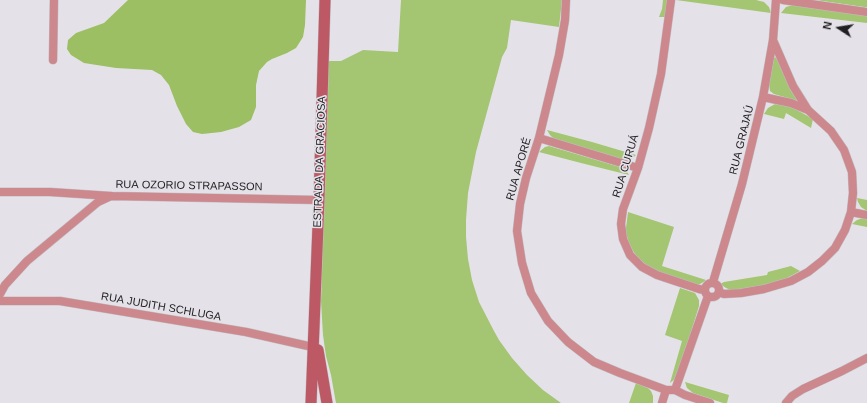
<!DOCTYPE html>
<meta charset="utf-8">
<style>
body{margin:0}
#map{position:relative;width:867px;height:403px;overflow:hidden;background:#e4e2e8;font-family:Helvetica,sans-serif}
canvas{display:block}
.north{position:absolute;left:819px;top:8px;width:40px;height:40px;-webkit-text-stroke:3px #e4e2e8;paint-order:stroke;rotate:282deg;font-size:11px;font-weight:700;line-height:16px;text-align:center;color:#201f22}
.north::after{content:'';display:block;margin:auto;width:14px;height:18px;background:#201f22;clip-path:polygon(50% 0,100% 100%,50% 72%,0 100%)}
</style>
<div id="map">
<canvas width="867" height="403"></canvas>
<div class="north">N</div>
</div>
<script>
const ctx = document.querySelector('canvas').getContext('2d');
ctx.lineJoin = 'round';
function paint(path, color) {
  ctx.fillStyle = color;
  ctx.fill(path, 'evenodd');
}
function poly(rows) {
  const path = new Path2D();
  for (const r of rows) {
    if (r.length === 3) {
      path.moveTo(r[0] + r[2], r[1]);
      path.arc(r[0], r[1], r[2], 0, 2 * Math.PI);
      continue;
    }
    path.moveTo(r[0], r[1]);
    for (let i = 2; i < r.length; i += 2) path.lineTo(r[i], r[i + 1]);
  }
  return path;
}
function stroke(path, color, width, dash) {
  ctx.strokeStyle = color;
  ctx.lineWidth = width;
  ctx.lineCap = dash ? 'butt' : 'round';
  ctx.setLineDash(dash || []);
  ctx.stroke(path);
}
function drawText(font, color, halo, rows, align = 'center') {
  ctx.font = font + ' Helvetica,sans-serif';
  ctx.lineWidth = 3;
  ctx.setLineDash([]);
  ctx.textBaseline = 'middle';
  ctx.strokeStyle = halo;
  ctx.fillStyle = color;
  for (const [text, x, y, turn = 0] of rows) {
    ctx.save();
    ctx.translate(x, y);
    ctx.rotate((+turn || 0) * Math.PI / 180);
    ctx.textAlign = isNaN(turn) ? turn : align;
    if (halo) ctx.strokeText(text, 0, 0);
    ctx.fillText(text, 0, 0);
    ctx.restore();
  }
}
const green = poly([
 [401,0,562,0,559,27,511,20,507,48,502,57,476,152,468,193,466,220,466,237,468,259,472,280,479,302,494,331,499,340,512,358,527,375,543,390,561,403,336,403,331,375,326,356,323,335,321,301,328,61,341,61,363,50,398,52],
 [663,0,668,0,666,17,659,17,662,9],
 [676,0,756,0,764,2,769,7,771,13],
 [816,0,867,0,867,7,864,7],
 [793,5,867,15,867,23,781,13,786,7],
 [775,57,777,59,789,85,801,104,791,99,774,94,770,91,769,85,774,58],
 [775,104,786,105,797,110,813,119,811,128,786,113,784,119,764,114,768,108],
 [547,130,592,142,636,155,631,159,628,160,622,159,554,139,550,135],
 [549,146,620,167,625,169,629,175,581,163,539,152,545,147],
 [857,198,867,200,867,211,861,207,858,202],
 [628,212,674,227,662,266,706,280,705,281,700,284,694,284,653,271,638,258,633,251,628,241,626,233,626,228],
 [863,218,867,219,867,227,852,224,857,220],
 [791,266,800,271,787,278,766,285,740,289,731,290,726,288,720,284,724,282,767,275,768,272],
 [680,288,695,293,699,300,699,306,678,375,675,379,670,383,682,341,665,335],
 [685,382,729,395,727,403,723,403,693,393,687,388],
 [636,383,648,388,651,391,653,396,653,403,629,403]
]);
const forest = poly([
 [128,0,306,0,305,25,303,37,296,48,287,53,272,59,267,62,259,71,256,85,256,107,251,120,239,127,221,132,202,134,193,132,186,124,177,106,169,85,161,75,152,70,116,68,84,63,71,55,67,49,68,40,76,33,104,23]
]);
const street = poly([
 [566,0,565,20,559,55,539,138,526,178,520,204,517,231,522,263,531,293,548,321,568,342,594,362,620,373,666,390,675,390,685,395,710,403],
 [671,0,661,74,649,128,638,168,623,209,621,224,623,239,630,255,642,267,657,275,699,289,704,290],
 [783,0,867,12],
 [53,60,54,0],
 [763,97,791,103,808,110],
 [539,138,638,168],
 [0,192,50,192,111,196,319,200],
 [851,212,867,215],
 [713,282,742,184,763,97,773,40,776,0],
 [712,290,7],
 [719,292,724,294,741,293,764,289,791,281,808,272,822,261,835,248,845,230,851,212,853,193,852,172,844,150,831,131,808,110,793,86,773,40],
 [0,294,5,285,27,261,98,202,111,196],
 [0,301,60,301,246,332,317,348],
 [675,390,708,296],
 [662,403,666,390],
 [786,403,792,396,803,389,842,371,867,358]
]);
const secondary = poly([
 [318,350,327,403],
 [311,403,319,200,325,0]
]);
const streetNames = [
 ["RUA GRAJAÚ",742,140,-76],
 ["ESTRADA DA GRACIOSA",320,162,-88],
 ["RUA CURUÁ",626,166,-73],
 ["RUA APORÉ",519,169,-74],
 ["RUA OZORIO STRAPASSON",189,186,1],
 ["RUA JUDITH SCHLUGA",161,307,10]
];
paint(green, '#a4c572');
paint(forest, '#9bbf62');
stroke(street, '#c1bfc4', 9);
stroke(secondary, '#c1bfc4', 12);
stroke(street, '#cd888d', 8);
stroke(secondary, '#bc5964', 11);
drawText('11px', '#201f22', '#e4e2e8', streetNames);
</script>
